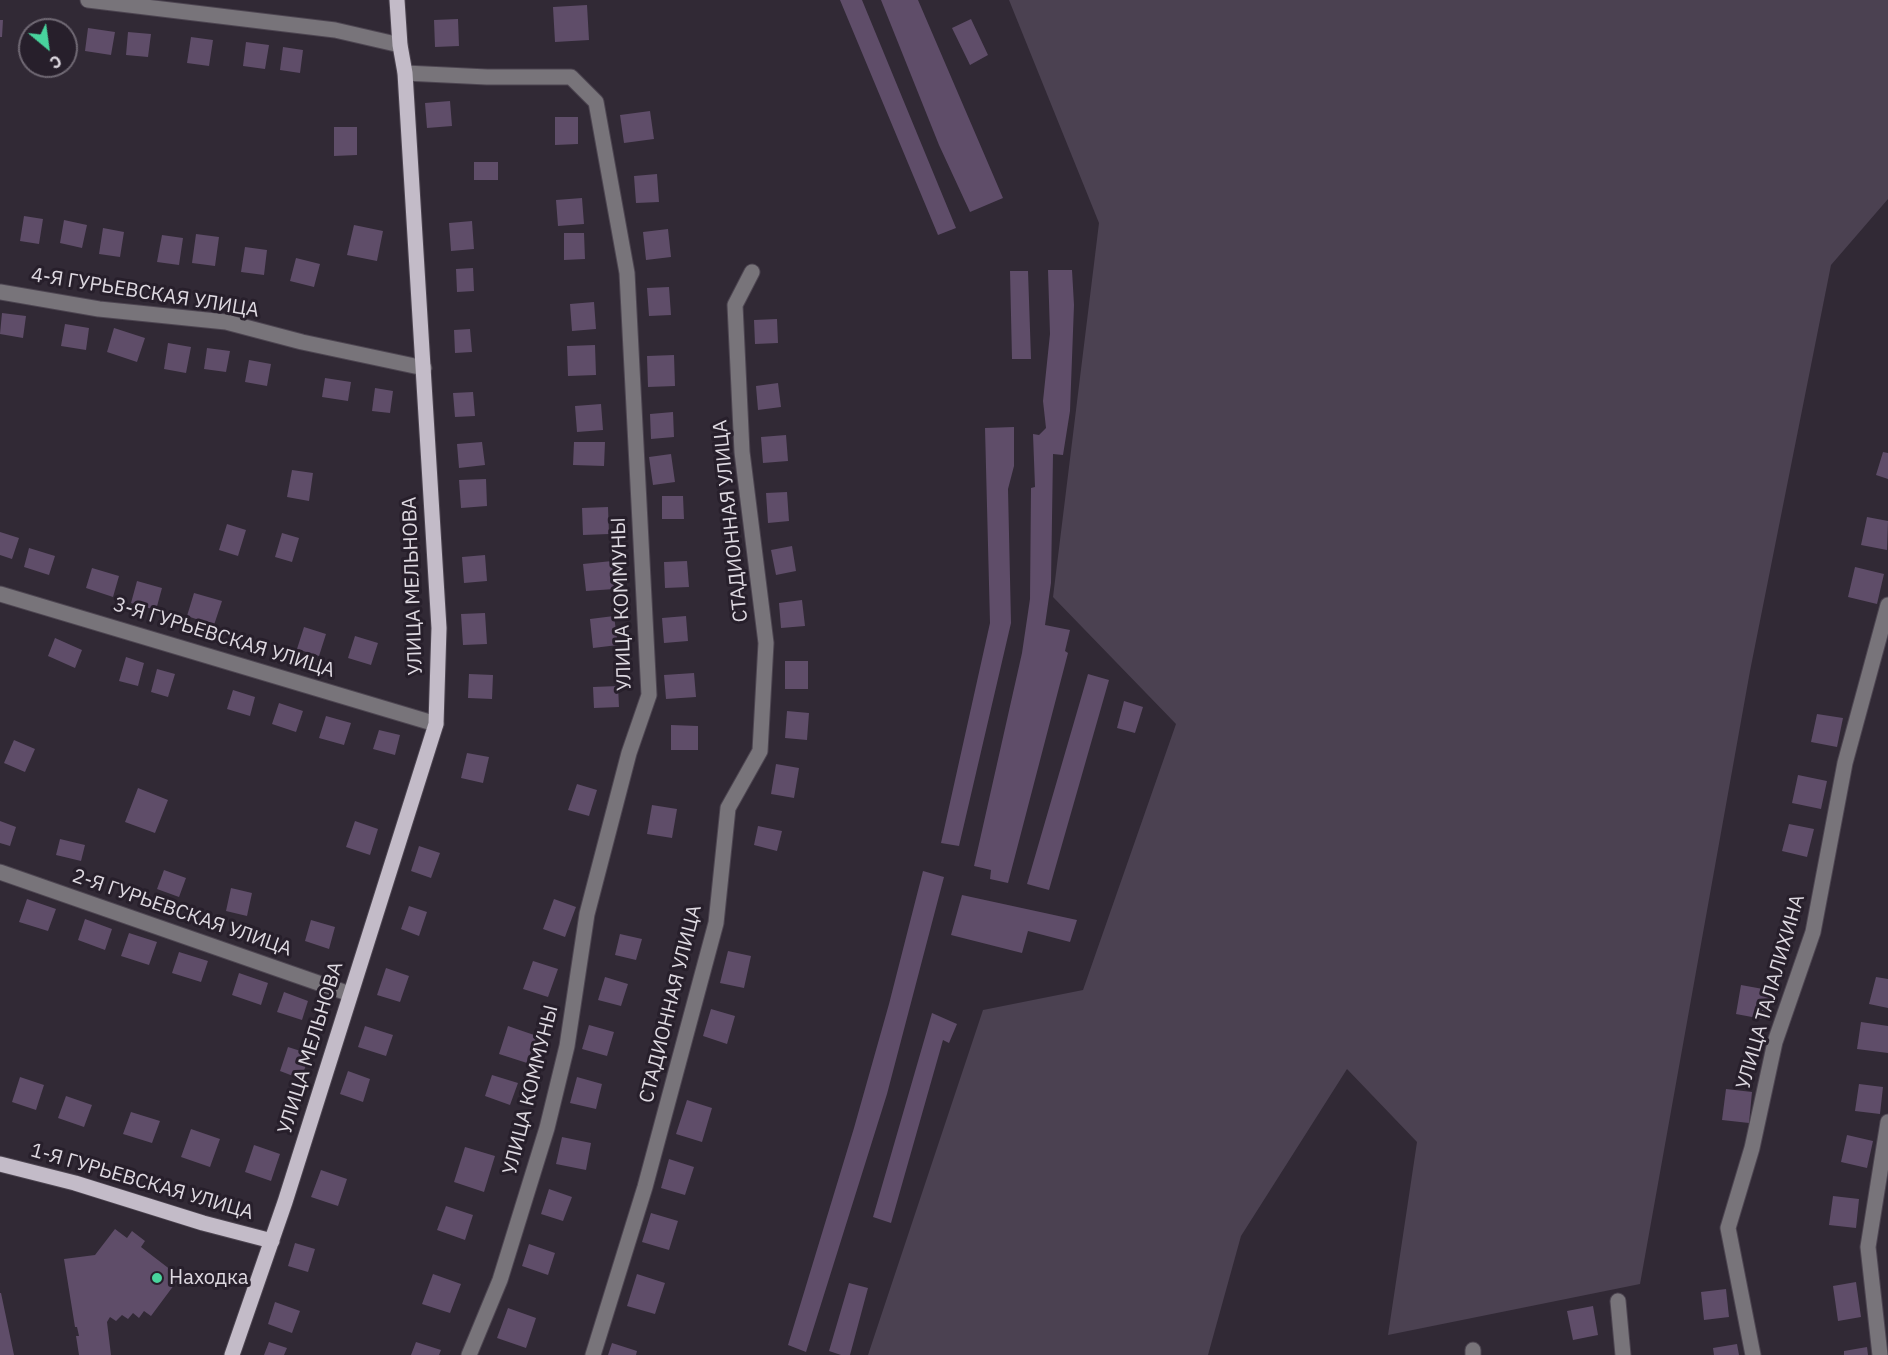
<!DOCTYPE html>
<meta charset="utf-8">
<style>
body{margin:0}
#map{position:relative;width:1888px;height:1355px;overflow:hidden;background:#312935;font-family:"IBM Plex Sans",sans-serif}
canvas{display:block}
.north{position:absolute;left:18px;top:18px;width:60px;height:60px;box-sizing:border-box;background:#271f2b;border:2px solid #706974;border-radius:50%;rotate:151deg;font-size:16px;font-weight:700;line-height:24px;text-align:center;color:#ded9e1}
.north::after{content:'';display:block;margin:auto;width:21px;height:27px;background:#48d49d;clip-path:polygon(50% 0,100% 100%,50% 72%,0 100%)}
</style>
<div id="map">
<canvas width="1888" height="1355"></canvas>
<div class="north">С</div>
</div>
<script>
const ctx = document.querySelector('canvas').getContext('2d');
ctx.lineJoin = 'round';
function paint(path, color) {
  ctx.fillStyle = color;
  ctx.fill(path, 'evenodd');
}
function poly(rows) {
  const path = new Path2D();
  for (const r of rows) {
    path.moveTo(r[0], r[1]);
    for (let i = 2; i < r.length; i += 2) path.lineTo(r[i], r[i + 1]);
  }
  return path;
}
function stroke(path, color, width, dash) {
  ctx.strokeStyle = color;
  ctx.lineWidth = width;
  ctx.lineCap = dash ? 'butt' : 'round';
  ctx.setLineDash(dash || []);
  ctx.stroke(path);
}
function drawText(font, color, halo, rows, align = 'center') {
  ctx.font = font + ' "IBM Plex Sans",sans-serif';
  ctx.lineWidth = 6;
  ctx.setLineDash([]);
  ctx.textBaseline = 'middle';
  ctx.strokeStyle = halo;
  ctx.fillStyle = color;
  for (const [text, x, y, turn = 0] of rows) {
    ctx.save();
    ctx.translate(x, y);
    ctx.rotate((+turn || 0) * Math.PI / 180);
    ctx.textAlign = isNaN(turn) ? turn : align;
    if (halo) ctx.strokeText(text, 0, 0);
    ctx.fillText(text, 0, 0);
    ctx.restore();
  }
}
const green = poly([
 [1009,0,1888,0,1888,199,1831,265,1750,671,1640,1284,1388,1335,1417,1142,1347,1069,1241,1236,1208,1355,868,1355,983,1010,1083,990,1176,724,1053,597,1099,223]
]);
const building = poly([
 [840,0,862,0,956,228,938,235],
 [881,0,918,0,1003,198,970,212,939,145],
 [587,5,589,40,555,42,553,7],
 [458,19,459,46,435,47,434,20],
 [971,19,988,55,970,65,952,28],
 [0,20,3,20,2,37,0,37],
 [33,26,50,29,50,30,32,30],
 [88,28,115,32,111,55,85,51],
 [128,32,151,34,148,57,126,55],
 [191,37,213,40,209,66,187,63],
 [246,42,269,45,265,69,243,66],
 [283,47,303,50,300,73,280,70],
 [450,101,452,126,427,128,425,103],
 [650,111,654,139,624,143,620,115],
 [555,117,578,117,578,144,555,145],
 [334,127,357,127,357,155,334,156],
 [474,162,498,162,498,180,474,180],
 [657,174,659,202,636,203,634,176],
 [582,198,584,224,558,226,556,200],
 [24,216,43,219,39,244,20,241],
 [64,220,87,225,82,248,60,243],
 [472,221,474,249,451,251,449,223],
 [354,225,383,231,377,261,347,255],
 [103,228,124,232,120,257,99,254],
 [668,229,671,257,646,260,643,232],
 [564,233,584,233,585,259,564,260],
 [196,234,219,237,215,266,192,263],
 [162,235,183,238,179,265,157,262],
 [245,247,267,250,264,275,241,272],
 [296,258,320,264,314,287,290,281],
 [473,268,474,291,457,292,456,269],
 [1048,270,1072,270,1074,305,1070,411,1063,455,1053,454,1051,583,1045,625,1070,630,1065,651,1068,653,1008,883,990,879,991,870,974,866,1022,653,1030,599,1031,488,1035,487,1033,434,1039,435,1046,428,1043,401,1050,334],
 [1010,271,1028,271,1031,359,1012,359],
 [669,287,671,315,649,316,647,288],
 [594,302,596,329,572,331,570,304],
 [2,313,26,316,23,338,0,334],
 [777,319,778,343,755,344,754,320],
 [65,324,89,328,86,350,61,346],
 [114,328,145,338,137,362,107,352],
 [470,329,472,352,455,353,454,330],
 [168,343,191,347,186,373,164,369],
 [595,345,596,375,568,376,567,346],
 [207,348,230,351,226,372,204,369],
 [674,355,675,386,648,387,647,356],
 [249,360,271,364,267,386,245,382],
 [325,378,351,382,348,401,322,397],
 [778,383,781,407,758,410,756,386],
 [375,388,393,391,390,413,372,411],
 [473,392,475,416,455,417,453,393],
 [601,404,603,430,577,432,575,406],
 [673,412,674,437,651,439,650,414],
 [1014,427,1014,466,1008,489,1011,623,959,846,941,843,990,623,985,428],
 [786,435,788,461,763,463,761,437],
 [482,442,485,465,459,468,457,444],
 [574,442,605,442,604,466,573,465],
 [1883,452,1888,453,1888,479,1876,475],
 [671,454,675,482,653,485,649,457],
 [292,470,313,473,309,501,287,497],
 [486,479,487,506,461,508,459,480],
 [787,492,789,521,768,523,766,493],
 [662,496,683,496,684,519,662,519],
 [608,507,609,534,583,535,582,508],
 [1867,517,1888,521,1887,550,1861,545],
 [227,524,246,530,238,556,219,550],
 [0,532,19,538,12,559,0,555],
 [282,533,299,538,292,562,275,557],
 [792,546,796,571,776,575,771,550],
 [29,548,55,556,49,575,24,567],
 [485,555,487,581,464,583,462,557],
 [612,561,614,589,586,591,583,564],
 [687,561,689,587,665,588,664,562],
 [1855,567,1884,574,1877,604,1848,597],
 [92,568,119,576,113,597,86,588],
 [137,581,162,588,156,610,131,603],
 [194,593,222,601,214,625,187,616],
 [802,600,805,626,781,628,779,603],
 [485,613,487,644,463,645,461,614],
 [614,616,618,645,593,648,590,619],
 [686,616,688,641,664,643,662,618],
 [304,627,326,634,319,656,297,649],
 [355,636,378,643,371,665,348,658],
 [55,638,82,650,75,668,48,656],
 [126,657,144,663,138,686,119,681],
 [785,661,808,661,808,689,785,689],
 [157,669,175,674,168,697,151,692],
 [694,673,696,697,666,699,664,675],
 [469,674,493,675,492,699,468,698],
 [1088,674,1109,680,1049,890,1027,884],
 [618,686,619,707,594,708,593,687],
 [233,690,255,697,250,716,227,709],
 [1124,701,1143,707,1135,733,1117,728],
 [279,703,303,711,296,732,272,724],
 [787,711,809,713,807,740,785,738],
 [1817,714,1843,718,1837,747,1811,742],
 [326,716,351,723,344,745,319,738],
 [671,725,698,726,698,750,671,750],
 [379,730,400,735,395,755,373,749],
 [14,740,35,749,25,772,4,763],
 [467,753,489,757,483,783,461,778],
 [776,764,799,768,794,798,771,794],
 [1798,775,1827,781,1821,809,1792,803],
 [577,784,597,790,589,816,568,810],
 [138,788,168,800,155,833,125,822],
 [652,805,677,809,672,838,647,834],
 [0,821,16,827,10,846,0,843],
 [355,821,378,829,370,855,346,847],
 [1789,824,1814,829,1807,857,1782,851],
 [758,826,782,831,777,851,754,845],
 [60,839,85,845,81,861,56,855],
 [419,846,440,853,431,878,411,871],
 [164,870,186,878,179,897,157,889],
 [923,871,944,877,887,1094,806,1352,788,1345,854,1128,889,1004],
 [231,888,252,893,247,916,226,911],
 [962,895,1077,920,1070,942,1028,931,1022,953,951,935],
 [27,899,56,909,48,931,19,922],
 [554,899,576,907,565,937,543,929],
 [409,906,427,912,419,936,401,929],
 [85,919,112,929,105,950,78,940],
 [311,920,335,927,329,949,305,941],
 [129,933,157,942,149,965,121,956],
 [620,934,642,939,636,960,615,955],
 [728,951,751,956,744,988,720,983],
 [179,952,208,961,201,982,172,973],
 [533,961,558,969,548,997,523,989],
 [386,968,409,976,400,1002,377,995],
 [239,973,268,983,261,1005,232,995],
 [605,977,628,984,621,1006,598,1000],
 [1876,977,1888,979,1888,1008,1869,1004],
 [1741,985,1774,991,1768,1020,1736,1014],
 [284,992,308,1001,302,1020,277,1012],
 [711,1009,735,1016,727,1044,703,1036],
 [932,1013,957,1024,949,1043,943,1040,891,1223,873,1217],
 [1861,1022,1888,1026,1888,1053,1857,1049],
 [589,1025,614,1032,607,1056,582,1049],
 [365,1026,393,1035,386,1056,358,1047],
 [508,1026,537,1036,527,1063,499,1054],
 [288,1047,310,1054,301,1079,280,1071],
 [348,1071,370,1079,363,1102,340,1094],
 [492,1075,518,1083,510,1105,485,1096],
 [20,1077,44,1085,36,1110,12,1102],
 [577,1077,602,1084,596,1109,570,1103],
 [1859,1084,1883,1087,1880,1114,1855,1111],
 [1726,1089,1752,1092,1749,1123,1722,1120],
 [66,1096,92,1105,84,1127,58,1118],
 [687,1100,712,1108,702,1142,676,1134],
 [131,1112,160,1121,152,1143,123,1134],
 [191,1129,220,1139,210,1167,181,1157],
 [1847,1135,1873,1141,1867,1168,1841,1162],
 [562,1137,591,1143,586,1170,556,1164],
 [254,1145,280,1154,271,1181,245,1172],
 [465,1147,495,1156,484,1192,454,1182],
 [669,1159,694,1167,685,1195,661,1188],
 [321,1170,347,1179,338,1206,311,1197],
 [549,1189,572,1197,563,1221,541,1214],
 [1833,1196,1859,1199,1856,1228,1829,1225],
 [446,1206,473,1215,465,1240,437,1230],
 [651,1213,678,1221,669,1250,642,1242],
 [115,1229,127,1238,132,1231,145,1241,141,1247,180,1277,151,1316,144,1311,139,1318,133,1313,128,1319,122,1315,116,1321,110,1317,107,1322,111,1355,79,1355,76,1336,79,1336,77,1327,75,1327,64,1259,95,1255],
 [295,1243,315,1249,308,1272,288,1266],
 [529,1244,555,1253,548,1275,522,1266],
 [433,1274,461,1284,450,1313,422,1304],
 [637,1274,665,1283,655,1314,627,1306],
 [1856,1282,1861,1317,1838,1321,1833,1286],
 [849,1283,868,1288,850,1355,841,1355,829,1351],
 [1726,1289,1729,1317,1704,1320,1701,1292],
 [0,1293,1,1293,14,1355,0,1355],
 [275,1302,300,1311,292,1333,268,1324],
 [1593,1306,1598,1335,1573,1340,1567,1311],
 [508,1308,536,1318,526,1348,497,1338],
 [269,1342,287,1348,284,1355,264,1355],
 [416,1342,441,1350,439,1355,411,1355],
 [612,1343,637,1351,636,1355,608,1355],
 [1737,1344,1739,1355,1714,1355,1713,1348],
 [1867,1347,1868,1355,1844,1355,1844,1351]
]);
const minor = poly([
 [88,0,335,30,400,45],
 [405,73,487,77,571,77,596,102,627,273,649,695,629,753,587,914,567,1046,547,1128,500,1280,469,1355],
 [0,292,99,309,226,322,302,342,424,368],
 [0,594,436,724],
 [0,872,350,994],
 [1618,1301,1623,1355],
 [1473,1350,1473,1355],
 [593,1355,645,1187,716,923,728,808,760,751,766,643,742,452,735,305,752,272],
 [1753,1355,1728,1228,1752,1148,1775,1042,1813,932,1845,763,1888,605],
 [1880,1355,1868,1247,1888,1122]
]);
const major = poly([
 [0,1164,75,1183,203,1223,272,1241],
 [232,1355,285,1202,436,724,439,628,405,73,400,45,397,0]
]);
const markers = [
 [157,1278,6,"#48d49d"]
];
const streetNames = [
 ["4-Я ГУРЬЕВСКАЯ УЛИЦА",145,293,9],
 ["СТАДИОННАЯ УЛИЦА",731,521,-96],
 ["УЛИЦА МЕЛЬНОВА",413,586,-92],
 ["УЛИЦА КОММУНЫ",622,604,-92],
 ["3-Я ГУРЬЕВСКАЯ УЛИЦА",224,638,17],
 ["2-Я ГУРЬЕВСКАЯ УЛИЦА",182,913,19],
 ["УЛИЦА ТАЛАЛИХИНА",1771,992,-74],
 ["СТАДИОННАЯ УЛИЦА",671,1004,-76],
 ["УЛИЦА МЕЛЬНОВА",311,1048,-73],
 ["УЛИЦА КОММУНЫ",531,1090,-76],
 ["1-Я ГУРЬЕВСКАЯ УЛИЦА",142,1182,16]
];
const poiNames = [
 ["Находка",169,1278]
];
paint(green, '#4b4151');
paint(building, '#5f4d69');
stroke(minor, '#4d4551', 17);
stroke(major, '#4d4551', 17);
stroke(minor, '#78747a', 15);
stroke(major, '#c3bbc8', 15);
for (const [x, y, r, color] of markers) {
  const dot = new Path2D();
  dot.arc(x, y, r, 0, 2 * Math.PI);
  ctx.fillStyle = color;
  ctx.fill(dot);
  stroke(dot, '#271f2b', 2);
}
drawText('20px', '#ded9e1', '#271f2b', streetNames);
drawText('20px', '#ded9e1', '#271f2b', poiNames, 'left');
</script>
